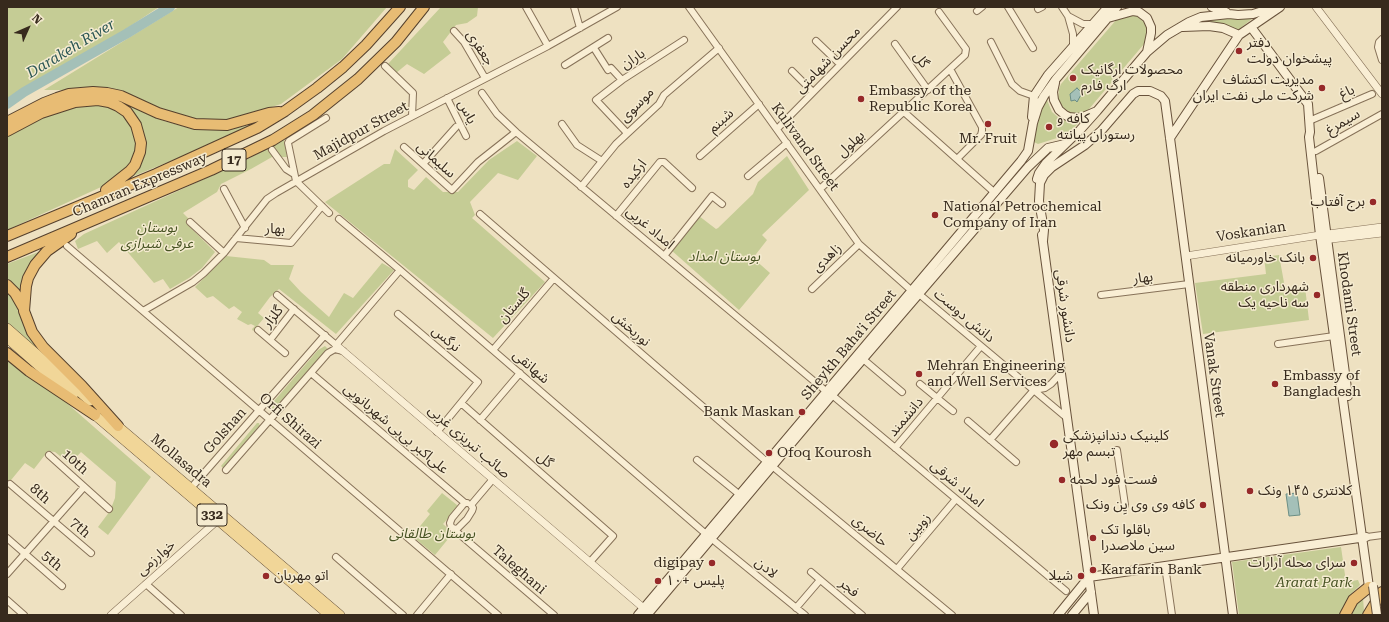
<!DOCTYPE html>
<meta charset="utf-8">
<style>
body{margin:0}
#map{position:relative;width:1389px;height:622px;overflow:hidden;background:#eee1c1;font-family:"Roboto Serif",serif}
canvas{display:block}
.frame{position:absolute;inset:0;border:8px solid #372a1d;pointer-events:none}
.north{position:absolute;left:8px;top:8px;width:40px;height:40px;-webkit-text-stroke:3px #f5ebd0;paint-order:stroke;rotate:45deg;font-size:11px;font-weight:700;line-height:16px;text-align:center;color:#372a1d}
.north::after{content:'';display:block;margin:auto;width:14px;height:18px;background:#372a1d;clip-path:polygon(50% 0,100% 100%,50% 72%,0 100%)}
</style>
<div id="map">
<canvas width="1389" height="622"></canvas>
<div class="frame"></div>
<div class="north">N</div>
</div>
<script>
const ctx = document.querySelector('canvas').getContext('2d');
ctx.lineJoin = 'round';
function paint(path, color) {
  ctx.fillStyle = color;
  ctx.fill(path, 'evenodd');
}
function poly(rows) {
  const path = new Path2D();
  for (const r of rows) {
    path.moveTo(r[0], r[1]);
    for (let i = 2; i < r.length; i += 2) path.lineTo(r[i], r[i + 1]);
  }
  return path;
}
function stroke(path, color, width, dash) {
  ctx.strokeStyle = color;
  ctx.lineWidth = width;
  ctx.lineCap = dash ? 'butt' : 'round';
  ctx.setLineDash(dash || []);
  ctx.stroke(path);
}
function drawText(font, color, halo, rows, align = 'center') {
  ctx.font = font + ' "Roboto Serif","Noto Sans Arabic",serif';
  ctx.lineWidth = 3;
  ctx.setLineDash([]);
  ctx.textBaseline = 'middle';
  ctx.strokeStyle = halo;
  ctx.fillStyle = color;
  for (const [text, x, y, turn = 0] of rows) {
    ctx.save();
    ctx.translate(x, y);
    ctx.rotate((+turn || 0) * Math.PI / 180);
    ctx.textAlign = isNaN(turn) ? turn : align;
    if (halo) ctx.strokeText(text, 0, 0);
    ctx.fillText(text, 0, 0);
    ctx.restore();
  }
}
const green = poly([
 [7,7,159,7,7,108],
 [179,7,387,7,342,59,281,104,227,121,188,118,112,90,44,90],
 [441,7,478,7,477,16,467,23,456,25,443,42,451,53,424,74,407,64,396,73,387,65],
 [1136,15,1145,23,1147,32,1144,44,1089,109,1085,112,1077,114,1071,113,1064,109,1058,99,1059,89,1061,84,1117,19,1122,16],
 [1253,18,1238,30,1224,24,1194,24,1211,19],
 [113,99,125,103,164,121,196,130,224,130,251,125,232,136,129,178,144,144],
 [1047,100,1052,112,1059,118,1068,122,1081,121,1070,131,1057,138,1038,144,1034,142,1033,138,1041,110],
 [84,104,110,105,130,120,138,144,133,163,112,182,7,230,7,135,33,121],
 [284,139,287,157,272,157,251,169,221,184,217,192,183,213,189,219,186,223,215,252,202,268,189,278,170,289,163,279,154,283,119,242,107,253,97,241,78,249,75,241,84,234,250,158],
 [517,141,537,156,518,180,498,173,470,202,475,215,472,218,545,282,493,338,325,202,384,164,390,164,395,149,418,170,408,180,408,187,414,190,426,177,443,192,458,192,489,160],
 [787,156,809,190,762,235,767,240,753,258,770,273,739,310,671,250,699,216,716,229,718,228,753,194,758,182],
 [41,251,23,300,7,282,7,264],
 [1279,255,1285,288,1305,287,1309,320,1203,334,1195,283,1266,274,1264,257],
 [226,256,264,260,271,265,294,265,289,279,301,292,329,317,344,293,353,298,382,263,394,270,336,334,279,289,270,297,258,313,264,318,253,331,252,329,255,326,251,324,248,325,237,319,242,312,234,306,229,309,213,296,207,298,195,287],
 [7,288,12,292,26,326,78,385,19,336,7,323],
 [325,346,328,349,272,413,272,407,274,401,318,350],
 [7,360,61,398,151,477,108,535,98,527,110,511,115,498,116,482,81,452,70,464,55,452,48,451,34,469,25,463,7,485],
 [257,423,259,423,260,426,225,468,223,468,221,466],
 [442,493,457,505,458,507,443,524,453,533,435,555,412,536,430,514,427,511],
 [1341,547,1346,582,1358,580,1360,585,1350,595,1341,615,1239,615,1232,562],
 [1363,598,1364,611,1362,615,1349,615,1356,599]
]);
const water = poly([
 [1077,88,1082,93,1077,102,1075,100,1071,101,1070,94,1077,88],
 [1297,493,1300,515,1289,516,1286,494,1297,493]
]);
const river = poly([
 [7,104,24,92,126,34,170,7]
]);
const minor = poly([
 [526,7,548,46],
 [574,7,580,28],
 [689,7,859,244,912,291],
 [1008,7,1033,48],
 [1062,7,1068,16,1073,34,1073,47],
 [1038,9,1042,7],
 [977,11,982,7],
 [1068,16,1083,24,1092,24],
 [454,31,464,42,485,78],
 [1382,39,1379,42,1378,47,1382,60],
 [816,41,840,64],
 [991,42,1012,84,1020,91,1034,96],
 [895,44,928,90],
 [594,48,608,70,611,68,622,80],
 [565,65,608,38],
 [385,66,413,93,412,116],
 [950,69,982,127,982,131,981,135,957,159],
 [792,71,813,92],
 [482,93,497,114,516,132,827,392],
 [447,98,466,136],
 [904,112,995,193],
 [326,118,289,141,288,143,296,181,329,213],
 [1309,121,1372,94],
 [562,124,577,145,602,161],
 [777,129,897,7],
 [627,133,596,100,622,80,684,40],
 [404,147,452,190,478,162,516,132],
 [272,150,286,169,294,174],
 [1316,151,1382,114],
 [700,156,759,104],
 [423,164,456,127],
 [748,176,787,143],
 [581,187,616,144,659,104,664,95,719,48],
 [224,189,245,228],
 [820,189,965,55,966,49,939,12],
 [480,214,767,462],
 [616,216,660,162,664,162,692,188],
 [339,219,400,270,706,534],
 [190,222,224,253],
 [236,238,291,243,322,206],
 [67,246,498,615],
 [664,256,712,196,722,204],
 [812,289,859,244],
 [919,294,1067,418],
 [277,295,336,345,400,270],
 [1101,295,1189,284],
 [143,311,193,282,204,273,224,253,267,199,276,193,384,131,548,46,617,7],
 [398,314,478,382,437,432],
 [258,330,285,353],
 [270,340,294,309],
 [1278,344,1334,336],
 [493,350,554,278],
 [863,359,902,392],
 [311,373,465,503],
 [920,384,953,411],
 [832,395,1066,591],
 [461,403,613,536,590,562],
 [480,420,520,373],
 [968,421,1016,462],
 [990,440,1034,390,1045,388,1051,384,1061,373],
 [895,448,981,346],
 [1117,450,1125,505],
 [49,455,109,509],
 [697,460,740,495],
 [772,466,952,615],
 [226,470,328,353,335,349,343,351],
 [10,484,91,553],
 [191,488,325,335],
 [471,505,493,479],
 [451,527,554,615],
 [451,527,455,529,458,528,467,519,472,511,473,508,471,505],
 [451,527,450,523,452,518,462,506,465,503,467,503],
 [1367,537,1382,535],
 [7,538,62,586],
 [712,539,805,615],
 [336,557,403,615],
 [1165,566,1172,615],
 [897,569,956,499],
 [811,572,862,615],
 [7,574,84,487],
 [146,584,181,615],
 [7,600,24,615],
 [796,608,820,580],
 [417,615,451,574]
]);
const tertiary = poly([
 [1316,7,1382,94],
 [1323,240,1382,233],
 [1186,256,1320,235,1382,227],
 [336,345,647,611],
 [111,615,218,520]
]);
const secondary = poly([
 [1212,7,1226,12],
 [1183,27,1209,26,1223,28,1239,35],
 [1251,27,1308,104,1310,132,1309,137,1320,235,1369,587],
 [1147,52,1167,35,1189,22,1201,17,1229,14,1238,15,1253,14,1275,7],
 [1055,83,1053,92,1054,100,1059,110,1065,115,1069,117,1078,118,1083,117,1097,111,1147,52,1151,33,1151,27,1147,18,1139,12,1133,11,1108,18],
 [1032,117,1034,96,1048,75,1108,7],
 [1170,138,1239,35,1280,7],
 [1319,178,1348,396],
 [1037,179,1039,173,1046,163,1080,130,1097,111],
 [1042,235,1094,615],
 [1043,241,1044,230,1039,201,1040,183,1044,175,1052,167,1085,145,1101,131,1133,94,1138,91,1150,91,1161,96,1165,101,1170,138,1233,615],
 [638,615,1021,161,1028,151,1033,123,1038,107,1044,96,1056,79,1117,7],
 [647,615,832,395,1028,167,1048,148,1065,144],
 [1058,615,1089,577,1366,537],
 [1072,615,1091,592]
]);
const primary = poly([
 [7,328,90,401],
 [7,338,73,396],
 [90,411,329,615],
 [113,422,340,615]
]);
const trunk = poly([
 [7,122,44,103,57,98,69,94,93,92,107,93,121,96,158,113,195,124,227,125,269,113,279,112],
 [7,131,41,113,75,102,98,100,109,102,118,106,127,112,136,125,141,143,140,152,135,165,130,171,106,190],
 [71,234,47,251,35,265,28,278,26,286,24,311,32,332,43,347,82,386,118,426],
 [7,236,156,174,257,128,285,111,317,88,343,67,366,45,400,7],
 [7,257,211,170,273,140,313,115,358,79,396,42,424,7],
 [7,285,15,293,23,307],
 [7,353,29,371,95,415],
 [1345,615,1353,600,1369,587],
 [1368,615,1382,592]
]);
const secondaryBridge = poly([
 [1373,586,1377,615]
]);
const markers = [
 [1239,51,4,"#962929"],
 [1073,78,4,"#962929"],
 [1322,88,4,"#962929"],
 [861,99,4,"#962929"],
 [988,124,4,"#962929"],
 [1049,127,4,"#962929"],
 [1373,202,4,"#962929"],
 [935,215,4,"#962929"],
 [1313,258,4,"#962929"],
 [1317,295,4,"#962929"],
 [919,374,4,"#962929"],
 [1275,384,4,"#962929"],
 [802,412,4,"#962929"],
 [1054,444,5,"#962929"],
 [769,453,4,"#962929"],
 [1062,480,4,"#962929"],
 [1250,491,4,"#962929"],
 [1203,505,4,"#962929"],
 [1093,538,4,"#962929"],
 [712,563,4,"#962929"],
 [1354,563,4,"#962929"],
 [1093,570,4,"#962929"],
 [266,576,4,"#962929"],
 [1081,576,4,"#962929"],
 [658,581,4,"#962929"]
];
const shields = [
 [234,160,24],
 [212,515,30]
];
const shieldNames = [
 ["17",234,160],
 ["332",212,515]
];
const poiNames = [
 ["دفتر",1247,43],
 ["پیشخوان دولت",1247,59],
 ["محصولات ارگانیک",1081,70],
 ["ارگ فارم",1081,86],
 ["مدیریت اکتشاف",1314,80,"right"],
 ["شرکت ملی نفت ایران",1314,96,"right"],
 ["Embassy of the",869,91],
 ["Republic Korea",869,107],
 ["کافه و",1057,119],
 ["رستوران پیانته",1057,135],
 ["Mr. Fruit",988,139,"center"],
 ["برج آفتاب",1365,202,"right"],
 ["National Petrochemical",943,207],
 ["Company of Iran",943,223],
 ["بانک خاورمیانه",1305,258,"right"],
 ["شهرداری منطقه",1309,287,"right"],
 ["سه ناحیه یک",1309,303,"right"],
 ["Mehran Engineering",927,366],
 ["and Well Services",927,382],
 ["Embassy of",1283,376],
 ["Bangladesh",1283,392],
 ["Bank Maskan",794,412,"right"],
 ["کلینیک دندانپزشکی",1063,436],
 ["تبسم مهر",1063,452],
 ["Ofoq Kourosh",777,453],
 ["فست فود لحمه",1070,480],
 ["کلانتری ۱۴۵ ونک",1258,491],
 ["کافه وی‌ وی‌ یِن ونک",1195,505,"right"],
 ["باقلوا تک",1101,530],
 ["سین ملاصدرا",1101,546],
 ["digipay",704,563,"right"],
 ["سرای محله آرارات",1346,563,"right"],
 ["Karafarin Bank",1101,570],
 ["اتو مهربان",274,576],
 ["شیلا",1073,576,"right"],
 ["پلیس +۱۰",666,581]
];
const streetNames = [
 ["جعفری",480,48,57],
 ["باران",633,59,-33],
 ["محسن شهامتی",828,60,-46],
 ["گل",921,60,54],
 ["باغ",1347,92,-24],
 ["موسوی",637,105,-46],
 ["یاس",467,112,63],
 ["شبنم",721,121,-42],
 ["سیمرغ",1343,122,-30],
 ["Majidpur Street",361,131,-29],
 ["بهلول",851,144,-43],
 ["Kulivand Street",805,147,54],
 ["سلیمانی",436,160,42],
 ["ارکیده",634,174,-52],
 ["Chamran Expressway",140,185,-23],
 ["امداد غربی",650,228,40],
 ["بهار",275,229,2],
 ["Voskanian",1251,232,-9],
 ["زاهدی",827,258,-44],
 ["بهار",1143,278,-7],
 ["Khodami Street",1349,304,82],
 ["گلستان",514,306,-49],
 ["دانشور شرقی",1065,306,82],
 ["دانش دوست",964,316,40],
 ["گلزار",273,317,-51],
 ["نوربخش",631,329,41],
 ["نرگس",446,339,40],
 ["Sheykh Baha'i Street",849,345,-50],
 ["شهانقی",531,367,41],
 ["Vanak Street",1214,375,82],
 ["دانشمند",906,417,-50],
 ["Orfi Shirazi",290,421,41],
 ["علی‌اکبر بی‌بی شهربانویی",396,429,40],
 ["Golshan",225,431,-48],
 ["صائب تبریزی غربی",469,442,41],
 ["گل",545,460,41],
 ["Mollasadra",181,461,40],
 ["10th",75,462,42],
 ["امداد شرقی",957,484,40],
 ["8th",40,494,41],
 ["زوبین",918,527,-50],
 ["7th",80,528,41],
 ["حاضری",870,531,40],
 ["خوارزمی",156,558,-41],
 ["5th",52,561,41],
 ["لادن",766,568,39],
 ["Taleghani",519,570,41],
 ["فجر",849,588,40]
];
const parkNames = [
 ["بوستان",157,228],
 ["عرفی شیرازی",157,244],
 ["بوستان امداد",724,257],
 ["بوستان طالقانی",432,534],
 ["Ararat Park",1314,583]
];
const waterNames = [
 ["Darakeh River",71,49,-31]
];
paint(green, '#c5cc95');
paint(water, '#a4c0b8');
stroke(water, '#6b8e85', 1);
stroke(river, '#a4c0b8', 10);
stroke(minor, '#877259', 8);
stroke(tertiary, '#877259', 8);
stroke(secondary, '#69533c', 10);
stroke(primary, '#55402d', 10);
stroke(trunk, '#55402d', 12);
stroke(minor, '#f9eed4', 6);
stroke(tertiary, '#f9eed4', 7);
stroke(secondary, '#f9eed4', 8);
stroke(primary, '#f1d698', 9);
stroke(trunk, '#e8bc74', 10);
stroke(secondaryBridge, '#69533c', 10, []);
stroke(secondaryBridge, '#f9eed4', 8);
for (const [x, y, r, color] of markers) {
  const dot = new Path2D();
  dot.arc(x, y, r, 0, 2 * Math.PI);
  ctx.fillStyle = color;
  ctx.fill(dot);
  stroke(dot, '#f5ebd0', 1.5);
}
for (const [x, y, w] of shields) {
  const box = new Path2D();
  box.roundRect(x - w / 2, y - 11, w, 22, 3);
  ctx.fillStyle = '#f5ebd0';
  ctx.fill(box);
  stroke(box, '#372a1d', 1);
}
drawText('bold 13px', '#372a1d', null, shieldNames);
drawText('14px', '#372a1d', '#f5ebd0', poiNames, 'left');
drawText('14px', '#372a1d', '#f5ebd0', streetNames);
drawText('italic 14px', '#475323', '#f5ebd0', parkNames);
drawText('italic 15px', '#2c5754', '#f5ebd0', waterNames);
</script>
